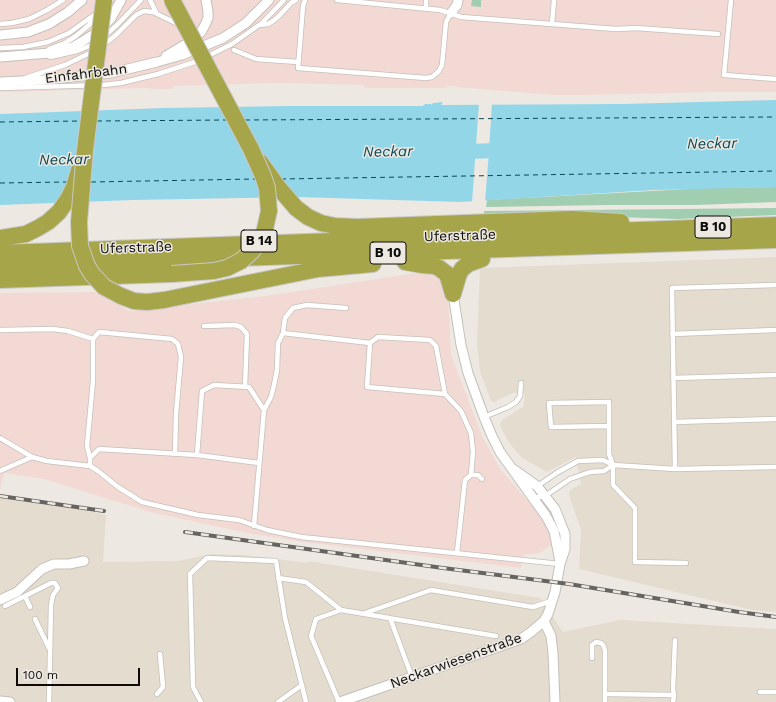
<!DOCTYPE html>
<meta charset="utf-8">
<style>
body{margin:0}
#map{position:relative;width:776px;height:702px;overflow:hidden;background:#ede9e2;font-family:"Work Sans",sans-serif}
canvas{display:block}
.scale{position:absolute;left:16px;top:668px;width:124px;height:18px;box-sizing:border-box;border:2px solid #0c0b09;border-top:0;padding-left:5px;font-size:12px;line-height:14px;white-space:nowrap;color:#0c0b09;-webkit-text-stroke:3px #ede9e2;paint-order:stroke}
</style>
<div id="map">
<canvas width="776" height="702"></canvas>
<div class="scale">100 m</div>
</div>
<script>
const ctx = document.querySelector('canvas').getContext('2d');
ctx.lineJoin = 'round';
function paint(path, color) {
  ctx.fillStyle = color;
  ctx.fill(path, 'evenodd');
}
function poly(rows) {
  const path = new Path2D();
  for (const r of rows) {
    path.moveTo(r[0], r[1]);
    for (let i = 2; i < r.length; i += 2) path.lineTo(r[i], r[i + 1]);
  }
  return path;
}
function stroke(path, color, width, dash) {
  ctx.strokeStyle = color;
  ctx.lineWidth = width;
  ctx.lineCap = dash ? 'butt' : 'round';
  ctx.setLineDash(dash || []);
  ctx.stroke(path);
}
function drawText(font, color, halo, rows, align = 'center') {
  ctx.font = font + ' "Work Sans",sans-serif';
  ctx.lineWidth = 3;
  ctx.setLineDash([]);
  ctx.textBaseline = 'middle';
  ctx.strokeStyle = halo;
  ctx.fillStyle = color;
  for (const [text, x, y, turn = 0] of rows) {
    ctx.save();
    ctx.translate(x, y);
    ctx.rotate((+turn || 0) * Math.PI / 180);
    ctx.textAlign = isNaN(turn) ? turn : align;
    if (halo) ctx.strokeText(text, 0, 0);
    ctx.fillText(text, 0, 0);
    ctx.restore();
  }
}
const built = poly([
 [776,257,776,612,752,610,579,569,581,530,569,495,570,490,581,484,576,457,547,472,522,458,509,443,500,426,501,421,524,406,524,393,513,393,494,402,491,401,480,371,477,344,480,268],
 [0,494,23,497,106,515,103,562,178,561,211,554,245,555,308,563,308,561,540,598,563,632,620,620,776,629,776,702,0,702]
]);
const industrial = poly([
 [0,0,776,0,776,92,719,92,586,95,553,95,455,87,455,86,447,86,447,88,365,88,364,85,278,83,175,86,171,89,153,89,148,88,0,92],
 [416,273,429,273,441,279,448,295,451,355,483,438,501,470,546,522,552,532,554,543,540,553,523,555,521,568,303,542,247,533,150,512,44,479,4,473,0,490,0,293,97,292,129,311,273,295]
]);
const green = poly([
 [472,0,481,0,481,7,471,6],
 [776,187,776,202,696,205,608,205,486,207,487,200,707,188],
 [776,208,776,215,677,219,616,217,484,218,484,211]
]);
const water = poly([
 [776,100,776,187,654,190,460,202,298,197,133,200,0,205,0,114,165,108,290,106,423,106,425,104,431,104,431,105,433,103,443,102,441,105,623,104],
 [476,147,486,147,489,151,486,154,476,153,475,152]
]);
const pier = poly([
 [479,103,492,103,489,151,485,203,472,203]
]);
const river = poly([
 [455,152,509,150]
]);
const ferry = poly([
 [245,120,776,117],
 [97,121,227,120],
 [0,122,81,121],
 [281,179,776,171],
 [91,182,255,179],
 [0,183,67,182]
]);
const lane = poly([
 [150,0,156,12],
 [305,0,303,6,298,68,426,78,432,77,439,71,442,65,446,22,451,13],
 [337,0,440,10,461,17,616,29,636,28,718,34],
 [731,0,724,75,776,79],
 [426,8,426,0],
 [0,24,12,23,29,19,47,10,63,0],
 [552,24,554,0],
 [260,25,284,0],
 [103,37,117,25,141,0],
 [102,46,116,35,136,15,144,11,153,12,180,25],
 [0,48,23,47,48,42,69,33,94,15],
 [49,49,65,43,76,36,89,25,96,16],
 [234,50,256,59,298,62],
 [50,57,77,51,94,44],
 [25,78,65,65,94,51],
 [0,88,103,85,121,83,158,74,198,61,232,44,259,25,268,24,273,21,279,16,291,3,296,0],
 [346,308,307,305,293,308,285,318,283,333,370,343],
 [204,326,235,325,241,327,247,334,245,387],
 [0,330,52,329,68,331,93,339,93,381,87,446,90,458,90,466],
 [672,334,776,330],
 [93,339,99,332,172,339,178,344,181,357,176,414,175,454],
 [673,378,776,375],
 [445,394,367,387,370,343,378,337,430,340,436,346,445,394,461,411,471,433,473,452,471,475],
 [484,417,508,407,516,402,520,396,521,383],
 [674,422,776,419],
 [609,426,551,427,549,403,609,402,609,454,613,465,613,485,635,508,635,562,686,563],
 [0,438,32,457,47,461,90,466,98,471,118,487,142,502,198,515,239,520,267,530,301,537,560,564],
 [197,455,202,391,214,385,249,387,264,410],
 [90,458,99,449,197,455,259,463],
 [675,469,672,288,776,285],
 [0,471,32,457],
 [536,487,558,472,578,461,603,460,613,465,675,469,776,467],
 [532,498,545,496,570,479,590,472,604,471,613,465],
 [254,526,264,410,271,397,274,385,277,370,278,343,283,333],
 [457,553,465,480,471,475,478,475,482,479],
 [278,578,306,582,341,610],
 [25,596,30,607],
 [5,606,51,583,55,583,58,588,53,595,51,605,49,702],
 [365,613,431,590,533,607,551,601],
 [390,618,412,677],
 [35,619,49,648],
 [592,658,592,645,596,642,601,643,603,645,605,650,605,702],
 [760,692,776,692],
 [157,694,163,687,160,654],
 [609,694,674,695,673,702],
 [674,695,673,689,675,640],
 [201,702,193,687,190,574,207,558,276,561,285,618,306,702],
 [278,702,302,685],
 [339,702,311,636,316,619,341,610,496,636]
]);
const street = poly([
 [451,13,457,5,458,0],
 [0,35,28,32,49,24,68,12,82,0],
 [166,56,194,39,201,32,205,25,208,18,208,11,206,0],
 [0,57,50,53,73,47,96,33,104,26,111,18,121,0],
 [0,82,43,80,111,73,157,62,182,55,223,38,246,23,269,0],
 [453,294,461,345,468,373,484,417,492,436,500,452,546,516,554,531,560,562],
 [0,600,17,592,42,569,54,564,69,564,84,561],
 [544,621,551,636,553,653,555,702],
 [0,701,10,702],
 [340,702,521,639,531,632,544,621,548,614,555,592,560,564,565,549,565,534,555,509,537,486,513,469]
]);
const highway = poly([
 [260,162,278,187,296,208,308,217,321,223,335,226,357,227,572,219,621,222],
 [0,238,26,234,38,228,48,222,59,212,68,199,74,187,80,167],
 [0,253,776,225],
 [405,262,422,265,434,266,439,268,447,274,453,294],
 [0,266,776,240],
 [0,280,172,274],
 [453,294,459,274,462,269,468,264,482,259],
 [164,300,318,269,373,264]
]);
const rail = poly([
 [0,496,104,511],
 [185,532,443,568,569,584,739,612,776,617]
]);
const highwayBridge = poly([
 [104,0,85,150,79,222,80,246,87,266,92,274,104,287,121,296,134,301,147,302,164,300],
 [172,0,251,149,263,176,267,188,269,211,264,233,252,251,241,261,227,268,214,271,172,274]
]);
const shields = [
 [713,227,36],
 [259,241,36],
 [388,253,36]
];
const shieldNames = [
 ["B 10",713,227],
 ["B 14",259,241],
 ["B 10",388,253]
];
const streetNames = [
 ["Einfahrbahn",86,74,-7],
 ["Uferstraße",460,236,-2],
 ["Uferstraße",136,248,-2],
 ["Neckarwiesenstraße",456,661,-20]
];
const waterNames = [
 ["Neckar",712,144,-1],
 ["Neckar",388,152,-1],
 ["Neckar",64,160,-1]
];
paint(built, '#e4dccf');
paint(industrial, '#f3d9d4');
paint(green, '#a1cdb0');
paint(water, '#92d6e8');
paint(pier, '#ede9e2');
stroke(river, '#92d6e8', 15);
stroke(ferry, '#0a4855', 1, [5, 4]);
stroke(lane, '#c4c0b9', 6);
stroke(street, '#c4c0b9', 11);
stroke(highway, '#cac9c9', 18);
stroke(lane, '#fff', 4.5);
stroke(street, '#fff', 9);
stroke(highway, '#a7a54a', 16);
stroke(rail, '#666460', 4);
stroke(rail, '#ede9e2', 2.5, [8]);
stroke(highwayBridge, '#cac9c9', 18, []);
stroke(highwayBridge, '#a7a54a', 16);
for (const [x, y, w] of shields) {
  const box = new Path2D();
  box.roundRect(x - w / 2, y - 11, w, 22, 3);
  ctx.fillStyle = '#ede9e2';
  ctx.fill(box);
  stroke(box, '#0c0b09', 1);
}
drawText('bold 13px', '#0c0b09', null, shieldNames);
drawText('14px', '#0c0b09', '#ede9e2', streetNames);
drawText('italic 15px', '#0a4855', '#ede9e2', waterNames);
</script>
